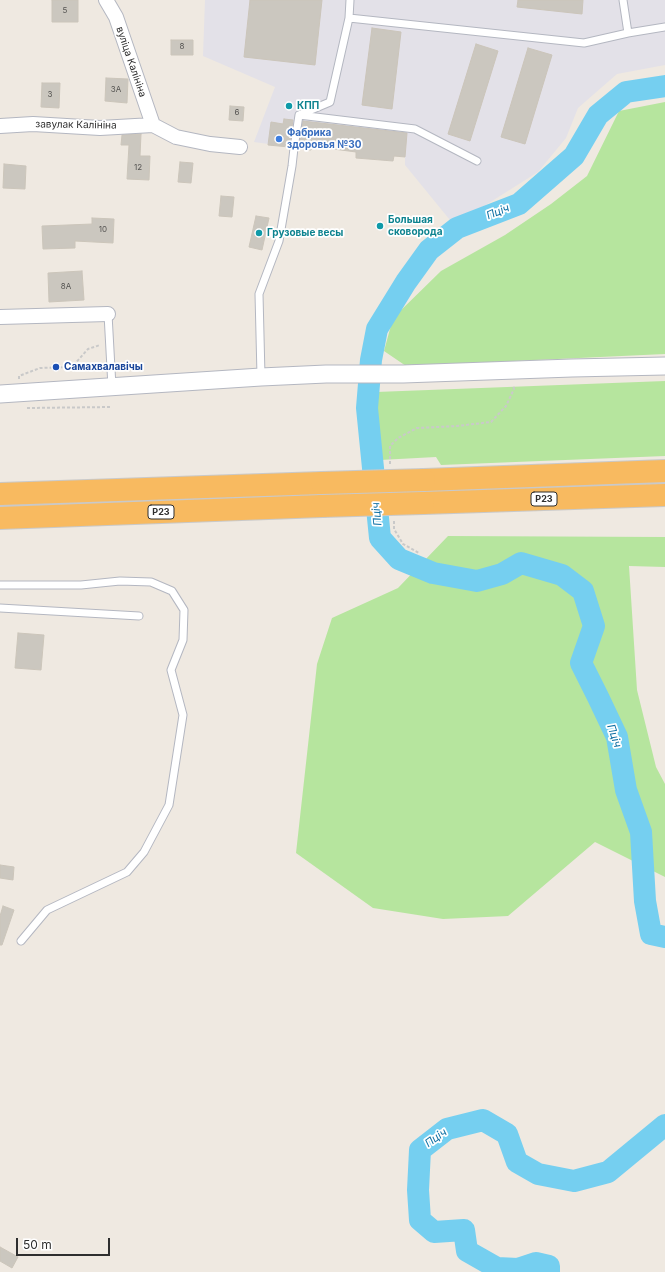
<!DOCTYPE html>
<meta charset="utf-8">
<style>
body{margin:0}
#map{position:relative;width:665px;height:1272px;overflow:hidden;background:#efe9e1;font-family:Inter,sans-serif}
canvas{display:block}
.scale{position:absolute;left:16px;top:1238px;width:94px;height:18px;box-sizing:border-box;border:2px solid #2e2e2e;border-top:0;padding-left:5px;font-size:12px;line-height:14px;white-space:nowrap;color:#2e2e2e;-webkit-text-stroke:3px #fff;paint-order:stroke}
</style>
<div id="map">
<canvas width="665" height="1272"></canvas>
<div class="scale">50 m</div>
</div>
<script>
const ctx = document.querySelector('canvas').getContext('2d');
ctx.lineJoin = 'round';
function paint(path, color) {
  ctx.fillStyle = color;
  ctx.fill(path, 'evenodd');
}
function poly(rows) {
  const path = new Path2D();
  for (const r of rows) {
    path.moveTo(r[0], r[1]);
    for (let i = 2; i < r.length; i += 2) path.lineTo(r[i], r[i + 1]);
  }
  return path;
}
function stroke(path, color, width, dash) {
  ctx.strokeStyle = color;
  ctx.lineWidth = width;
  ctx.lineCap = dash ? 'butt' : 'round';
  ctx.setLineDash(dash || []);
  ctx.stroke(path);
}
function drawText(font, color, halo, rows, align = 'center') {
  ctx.font = font + ' Inter,sans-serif';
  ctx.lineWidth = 3.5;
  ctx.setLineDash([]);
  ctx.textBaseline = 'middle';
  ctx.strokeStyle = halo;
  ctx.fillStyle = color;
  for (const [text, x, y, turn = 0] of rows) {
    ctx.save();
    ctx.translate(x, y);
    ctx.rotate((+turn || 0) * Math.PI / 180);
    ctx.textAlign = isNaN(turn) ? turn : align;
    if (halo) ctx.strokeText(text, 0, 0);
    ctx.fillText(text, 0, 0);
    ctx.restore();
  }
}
const industrial = poly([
 [205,0,665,0,665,65,617,74,578,108,566,138,538,172,454,225,405,165,405,157,394,156,393,161,356,158,356,152,312,146,311,150,254,142,275,87,203,56]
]);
const green = poly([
 [665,102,665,354,406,366,384,351,393,318,441,271,505,235,551,204,587,176,619,111],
 [665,381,665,456,441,465,436,457,380,460,373,409,376,392],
 [448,536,665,537,665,567,629,566,637,690,656,767,665,784,665,877,595,842,508,916,443,919,373,908,296,853,317,664,332,618,398,588]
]);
const river = poly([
 [665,86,626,92,598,115,574,156,519,204,457,228,429,250,406,282,377,329,371,360,367,408,380,538,399,559,433,573,477,581,502,574,521,563,562,575,583,591,594,626,581,663,598,697,617,737,626,790,641,832,645,901,651,934,665,937],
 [549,1272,549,1266,536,1263,518,1269,497,1268,467,1251,464,1230,434,1232,420,1220,418,1190,420,1150,447,1129,483,1120,507,1134,517,1162,538,1174,574,1181,608,1172,665,1125]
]);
const building = poly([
 [52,0,78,0,78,22,52,22,52,0],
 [250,0,322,0,315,65,244,57,250,0],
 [518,0,583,0,582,14,517,7,518,0],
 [372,28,401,32,392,109,362,105,372,28],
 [171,40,193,40,193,55,171,55,171,40],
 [476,44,498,51,470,141,448,134,476,44],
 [528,48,552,55,525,144,501,137,528,48],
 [106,78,128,79,127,103,105,101,106,78],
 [42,83,60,83,59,108,41,107,42,83],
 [230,106,244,107,243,121,229,120,230,106],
 [284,119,293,120,289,147,268,145,271,122,283,124,284,119],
 [303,121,407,133,405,157,394,156,393,161,356,158,356,152,311,146,311,150,299,149,303,121],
 [141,134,140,156,150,156,149,180,127,179,129,145,121,145,122,135,141,134],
 [180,162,193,163,191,183,178,182,180,162],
 [4,164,26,166,25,189,3,188,4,164],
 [221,196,234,197,232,217,219,216,221,196],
 [256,216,269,218,262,250,249,247,256,216],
 [92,218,114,219,113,243,75,241,75,248,43,249,42,226,92,224,92,218],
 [82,271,84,300,49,302,48,273,82,271],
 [18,633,44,635,41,670,15,668,18,633],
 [0,865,14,867,13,880,0,878,0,865],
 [3,906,14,910,2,945,0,945,0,916,3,906],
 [0,1247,18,1257,12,1268,0,1261,0,1247]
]);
const path = poly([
 [19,379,19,376,40,368,72,367,88,349,100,345],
 [27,408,112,407],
 [390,464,390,446,398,438,417,428,457,426,491,422,506,406,514,389,513,385],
 [394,521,394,529,403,544,419,553]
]);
const service = poly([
 [349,18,584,43,628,33,623,0],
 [628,33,665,27],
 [299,115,415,129,477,161],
 [108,314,112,387],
 [261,376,259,294,279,241,292,166,294,148,299,115,330,102,349,18,350,0],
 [0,585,81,585,120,581,151,582,172,591,184,610,183,640,171,670,183,715,169,805,144,852,127,872,47,910,21,941],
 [0,608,139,616]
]);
const minor = poly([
 [106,0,116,17,153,125],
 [153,125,176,137,210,144,240,147],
 [0,126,33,124,100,128,153,125],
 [0,317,108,314]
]);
const tertiary = poly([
 [0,394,261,377,326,374,403,374,572,368,665,366]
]);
const trunk = poly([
 [424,480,665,471],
 [0,494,322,483],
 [423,503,665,495],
 [0,518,322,506]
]);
const trunkBridge = poly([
 [322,483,424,480],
 [322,506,423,503]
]);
const markers = [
 [289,106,4,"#0f9aa8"],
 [279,139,4,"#3f7fe0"],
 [380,226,4,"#0f9aa8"],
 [259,233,4,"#0f9aa8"],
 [56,367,4,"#1a4fb4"]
];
const numberNames = [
 ["5",65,11],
 ["8",182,47],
 ["3А",116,90],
 ["3",50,95],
 ["6",237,113],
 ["12",138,168],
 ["10",103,230],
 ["8А",66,287]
];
const shields = [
 [544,499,26],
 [161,512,26]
];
const shieldNames = [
 ["Р23",544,499],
 ["Р23",161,512]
];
const streetNames = [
 ["вуліца Калініна",131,62,71],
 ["завулак Калініна",76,125,1]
];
const cultureNames = [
 ["КПП",297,106],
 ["Большая",388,220],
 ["сковорода",388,232],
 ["Грузовые весы",267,233]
];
const shopNames = [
 ["Фабрика",287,133],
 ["здоровья №30",287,145]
];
const transitNames = [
 ["Самахвалавічы",64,367]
];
const waterNames = [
 ["Пціч",498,212,-22],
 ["Пціч",377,514,-96],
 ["Пціч",614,736,71],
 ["Пціч",436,1138,-35]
];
paint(industrial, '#e3e1e8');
paint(green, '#b6e59e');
stroke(river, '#75cff0', 22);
paint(building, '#cbc7bf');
stroke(building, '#cbc5ba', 1);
stroke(service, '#b4b7c1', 9);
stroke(minor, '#b4b7c1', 16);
stroke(tertiary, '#b4b7c1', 19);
stroke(trunk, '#c9c9c9', 24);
stroke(path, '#c9c9c9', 2, [3, 2]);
stroke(service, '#fff', 7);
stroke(minor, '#fff', 14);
stroke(tertiary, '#fff', 17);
stroke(trunk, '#f8ba60', 22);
stroke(trunkBridge, '#c9c9c9', 24, []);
stroke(trunkBridge, '#f8ba60', 22);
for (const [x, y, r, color] of markers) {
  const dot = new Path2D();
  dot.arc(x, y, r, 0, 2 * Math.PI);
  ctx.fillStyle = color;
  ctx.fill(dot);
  stroke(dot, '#fff', 1.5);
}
drawText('8px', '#555452', null, numberNames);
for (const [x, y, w] of shields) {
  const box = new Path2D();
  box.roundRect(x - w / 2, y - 7, w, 14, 3);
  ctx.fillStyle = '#fff';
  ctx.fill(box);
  stroke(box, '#2e2e2e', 1);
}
drawText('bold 9px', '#2e2e2e', null, shieldNames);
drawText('10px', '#2e2e2e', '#fff', streetNames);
drawText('bold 10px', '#0d838f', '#fff', cultureNames, 'left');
drawText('bold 10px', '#366cbe', '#fff', shopNames, 'left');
drawText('bold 10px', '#164399', '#fff', transitNames, 'left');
drawText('italic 11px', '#0d6fa3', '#fff', waterNames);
</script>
